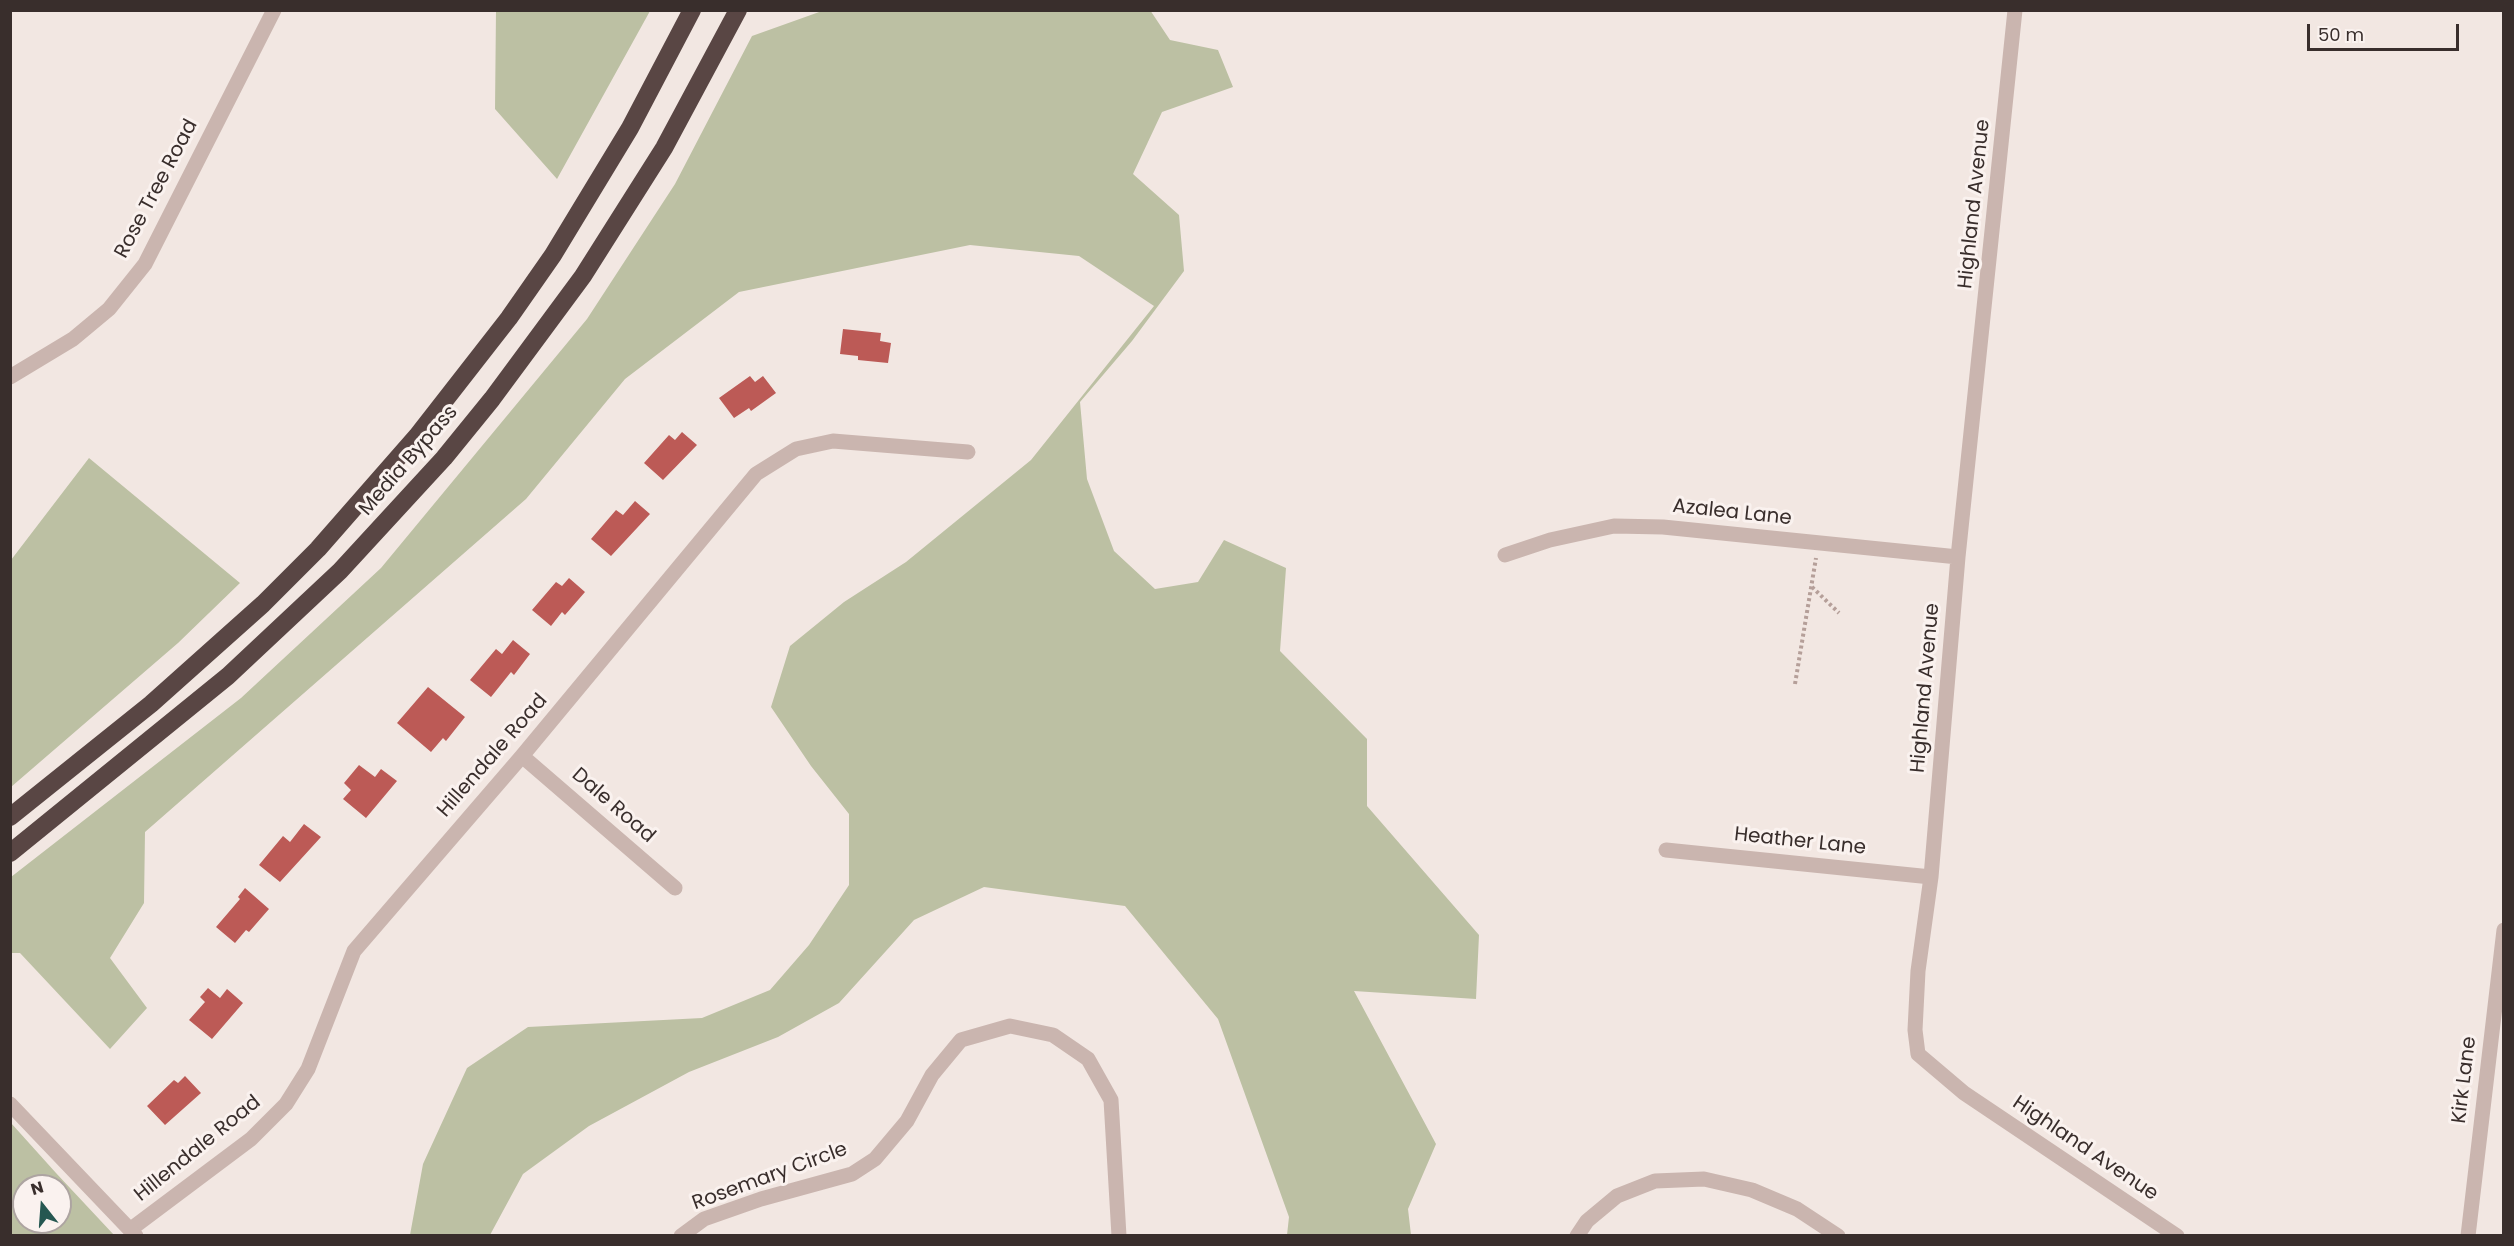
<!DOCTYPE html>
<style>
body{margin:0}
#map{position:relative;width:2514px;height:1246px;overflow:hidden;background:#f2e7e2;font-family:Poppins,sans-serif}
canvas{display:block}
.frame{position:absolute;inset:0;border:12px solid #392e2c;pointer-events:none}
.north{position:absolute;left:12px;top:1174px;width:60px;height:60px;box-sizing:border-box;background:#faf2ef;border:2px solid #ada4a1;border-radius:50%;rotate:343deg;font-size:16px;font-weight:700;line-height:24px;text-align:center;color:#392e2c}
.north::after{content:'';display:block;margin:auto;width:21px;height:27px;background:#255751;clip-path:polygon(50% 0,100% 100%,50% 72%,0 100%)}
.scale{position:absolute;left:2307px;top:24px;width:152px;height:27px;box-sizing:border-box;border:3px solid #392e2c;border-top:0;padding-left:8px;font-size:18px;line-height:21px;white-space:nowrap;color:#392e2c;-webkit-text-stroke:4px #faf2ef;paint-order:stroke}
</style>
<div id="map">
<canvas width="2514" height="1246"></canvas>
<div class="frame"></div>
<div class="north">N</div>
<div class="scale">50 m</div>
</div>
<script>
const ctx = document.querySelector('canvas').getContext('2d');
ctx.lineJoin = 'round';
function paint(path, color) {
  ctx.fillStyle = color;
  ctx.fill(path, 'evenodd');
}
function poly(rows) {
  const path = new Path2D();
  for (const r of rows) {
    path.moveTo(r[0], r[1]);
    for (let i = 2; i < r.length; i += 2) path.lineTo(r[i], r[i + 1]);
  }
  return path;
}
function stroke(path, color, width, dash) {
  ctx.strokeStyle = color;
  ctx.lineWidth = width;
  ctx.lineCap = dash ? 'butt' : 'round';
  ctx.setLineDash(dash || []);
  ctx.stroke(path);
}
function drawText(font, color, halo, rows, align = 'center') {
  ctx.font = font + ' Poppins,sans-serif';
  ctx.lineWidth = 6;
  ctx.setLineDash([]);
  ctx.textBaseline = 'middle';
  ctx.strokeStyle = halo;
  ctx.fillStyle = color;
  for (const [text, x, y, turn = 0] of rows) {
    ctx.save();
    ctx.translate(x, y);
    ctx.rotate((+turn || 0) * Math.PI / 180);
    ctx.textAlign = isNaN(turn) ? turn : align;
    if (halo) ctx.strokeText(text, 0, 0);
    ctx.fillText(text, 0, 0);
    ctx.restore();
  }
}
const green = poly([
 [1150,10,1170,40,1218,50,1233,87,1162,112,1133,174,1179,215,1184,271,1132,341,1080,402,1087,479,1114,551,1155,589,1198,582,1224,540,1286,568,1280,651,1367,739,1367,806,1479,935,1476,999,1354,991,1436,1144,1408,1209,1411,1235,1287,1235,1289,1217,1218,1019,1125,906,984,887,914,920,839,1003,778,1037,689,1072,589,1126,523,1174,490,1235,410,1235,423,1164,467,1068,528,1027,702,1018,770,990,809,945,849,885,849,814,811,766,771,707,790,646,844,602,906,562,1031,460,1154,306,1079,256,970,245,739,292,625,379,526,499,145,832,144,903,110,958,147,1008,110,1049,20,953,11,953,11,877,241,698,381,568,587,319,675,184,752,36,822,11],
 [496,11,650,11,557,179,495,109],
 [89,458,240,583,178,643,11,787,11,560],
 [11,1123,56,1173,114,1235,11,1235],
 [24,1186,60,1186,60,1222,24,1222]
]);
const building = poly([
 [843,329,881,333,880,341,891,343,888,363,858,360,858,356,840,354],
 [750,376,755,382,763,376,776,393,751,411,749,408,734,418,719,398],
 [682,432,697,445,663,480,644,463,669,435,675,440],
 [635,501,650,514,611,556,591,539,616,510,623,515],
 [569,578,585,592,565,615,562,612,551,626,532,610,556,582,562,586],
 [513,640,530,654,514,675,511,672,491,697,470,680,496,649,502,654],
 [428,687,465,717,446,741,443,738,431,752,397,723],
 [359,765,375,777,381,769,397,781,366,818,343,799,351,790,344,783],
 [304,824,321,837,280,882,259,865,283,836,290,842],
 [245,888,269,909,249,932,246,930,235,943,216,927,240,899,238,897],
 [208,988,220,998,227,989,243,1003,212,1039,189,1020,205,1002,200,997],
 [185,1076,201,1093,165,1125,147,1106,174,1080,178,1083]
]);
const path = poly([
 [1812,587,1839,613],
 [1795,684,1816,558]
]);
const minor = poly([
 [2015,10,1958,557,1931,877,1918,971,1915,1030,1918,1054,1964,1093,2177,1236],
 [1505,555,1550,540,1614,526,1663,527,1958,557],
 [522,756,675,888],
 [1666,850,1931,877],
 [131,1229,251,1139,286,1104,308,1069,354,951,522,756,756,474,796,449,833,441,968,452],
 [681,1236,704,1219,761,1199,852,1174,875,1159,907,1121,932,1075,961,1040,1010,1026,1053,1035,1088,1059,1111,1100,1119,1236],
 [1577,1236,1587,1221,1617,1196,1655,1181,1704,1179,1752,1190,1797,1209,1838,1236]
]);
const tertiary = poly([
 [10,377,73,339,109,309,145,264,274,10],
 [10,1104,136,1236],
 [2468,1236,2504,930]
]);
const motorway = poly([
 [10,817,151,704,263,604,318,549,417,436,509,318,553,255,630,128,692,10],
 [10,853,228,676,340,571,444,458,492,399,583,276,664,148,738,10]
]);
const streetNames = [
 ["Rose Tree Road",157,189,-62],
 ["Highland Avenue",1975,204,-84],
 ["Media Bypass",409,461,-49],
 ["Azalea Lane",1732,513,6],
 ["Highland Avenue",1926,688,-85],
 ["Hillendale Road",493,756,-49],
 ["Dale Road",613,806,41],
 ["Heather Lane",1800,842,6],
 ["Kirk Lane",2465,1080,-83],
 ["Hillendale Road",198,1149,-39],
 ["Highland Avenue",2085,1149,34],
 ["Rosemary Circle",770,1177,-20]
];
paint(green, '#bcc0a3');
paint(building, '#bc5a56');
stroke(path, '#b59f99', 4, [3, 3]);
stroke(minor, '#cab5af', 15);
stroke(tertiary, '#cab5af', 15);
stroke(motorway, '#594644', 18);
drawText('20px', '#392e2c', '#faf2ef', streetNames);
</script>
